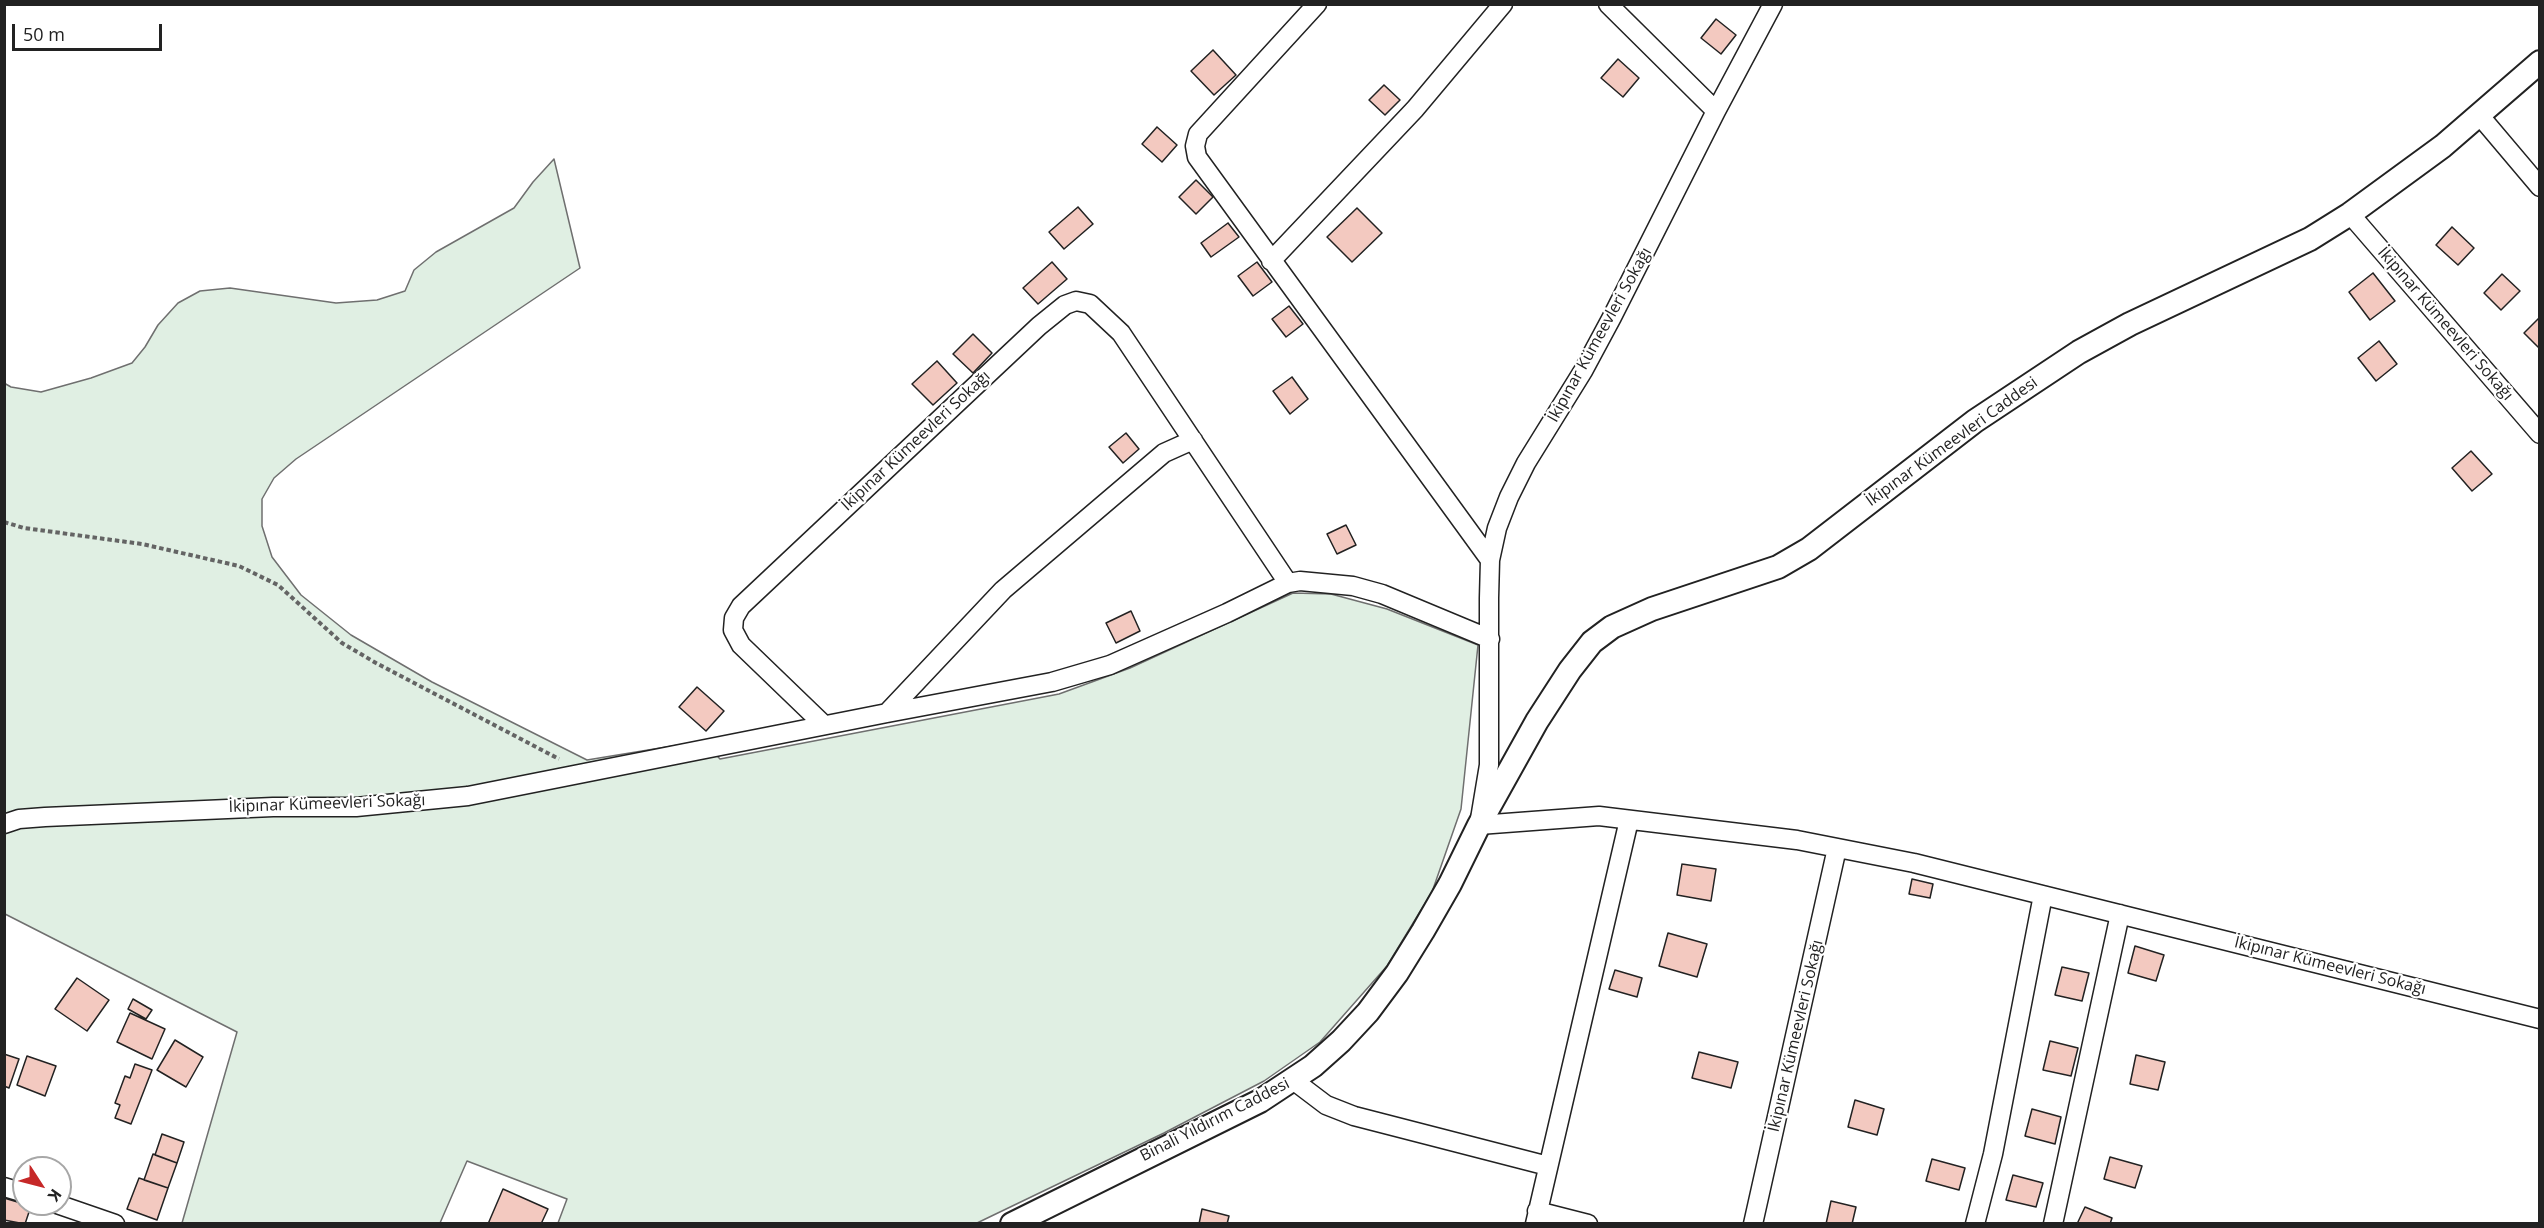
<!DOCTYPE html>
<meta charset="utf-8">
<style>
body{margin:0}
#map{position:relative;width:2544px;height:1228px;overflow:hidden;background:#fff;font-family:"Open Sans",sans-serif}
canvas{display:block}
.frame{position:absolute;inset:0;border:6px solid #222;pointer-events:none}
.north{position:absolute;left:12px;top:1156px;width:60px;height:60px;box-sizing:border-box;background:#fff;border:2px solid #a7a7a7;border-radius:50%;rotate:126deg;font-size:16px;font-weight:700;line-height:24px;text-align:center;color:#222}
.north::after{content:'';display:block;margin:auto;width:21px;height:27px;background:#c62828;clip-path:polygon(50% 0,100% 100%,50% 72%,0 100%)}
.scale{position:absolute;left:12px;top:24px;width:150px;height:27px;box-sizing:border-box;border:3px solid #222;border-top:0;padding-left:8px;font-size:18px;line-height:21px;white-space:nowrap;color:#222;-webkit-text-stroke:4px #fff;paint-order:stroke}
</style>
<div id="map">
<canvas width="2544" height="1228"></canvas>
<div class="frame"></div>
<div class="north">K</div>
<div class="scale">50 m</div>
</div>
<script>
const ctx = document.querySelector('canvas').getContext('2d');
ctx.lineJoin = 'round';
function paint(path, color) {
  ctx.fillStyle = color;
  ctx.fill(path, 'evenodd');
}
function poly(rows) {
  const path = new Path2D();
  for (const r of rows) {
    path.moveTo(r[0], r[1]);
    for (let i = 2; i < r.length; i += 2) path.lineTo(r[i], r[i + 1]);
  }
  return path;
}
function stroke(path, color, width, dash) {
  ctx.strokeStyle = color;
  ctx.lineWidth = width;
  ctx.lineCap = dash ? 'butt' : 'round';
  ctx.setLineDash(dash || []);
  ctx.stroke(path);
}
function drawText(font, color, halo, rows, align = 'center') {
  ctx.font = font + ' "Open Sans",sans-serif';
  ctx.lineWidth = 4.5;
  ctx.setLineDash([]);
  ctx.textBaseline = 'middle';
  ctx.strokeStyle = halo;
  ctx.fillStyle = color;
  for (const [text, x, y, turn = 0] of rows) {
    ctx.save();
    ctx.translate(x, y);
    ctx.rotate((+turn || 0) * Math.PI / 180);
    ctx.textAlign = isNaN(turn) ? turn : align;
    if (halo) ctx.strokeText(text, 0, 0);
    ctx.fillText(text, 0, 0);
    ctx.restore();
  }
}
const green = poly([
 [554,159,580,268,296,459,274,478,262,499,262,526,272,557,301,595,351,635,432,682,587,760,703,741,720,759,1059,694,1130,668,1293,593,1331,594,1387,609,1478,645,1461,809,1432,892,1387,966,1320,1042,1264,1081,1164,1133,977,1223,558,1223,567,1199,467,1161,440,1223,182,1223,237,1032,5,914,4,383,11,387,41,392,91,378,132,363,145,347,158,325,178,303,200,291,230,288,336,303,377,300,405,291,414,270,436,252,514,208,533,182,554,159]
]);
const building = poly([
 [1716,19,1736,35,1721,54,1701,38,1716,19],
 [1213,50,1236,75,1214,95,1191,71,1213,50],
 [1618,59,1639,78,1623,97,1601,78,1618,59],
 [1384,85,1400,100,1385,115,1369,100,1384,85],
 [1157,127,1177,145,1162,162,1142,144,1157,127],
 [1196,180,1213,197,1196,214,1179,197,1196,180],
 [1078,207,1093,224,1064,249,1049,232,1078,207],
 [1357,208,1382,233,1352,262,1327,237,1357,208],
 [1228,223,1239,237,1211,257,1201,243,1228,223],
 [2452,227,2474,248,2458,265,2436,245,2452,227],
 [1052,262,1067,279,1038,304,1023,288,1052,262],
 [1257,262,1272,282,1253,296,1238,276,1257,262],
 [2373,273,2395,301,2370,320,2349,292,2373,273],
 [2502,274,2520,291,2501,310,2484,293,2502,274],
 [1289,306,1303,324,1286,337,1272,319,1289,306],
 [2540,317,2540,346,2538,347,2524,333,2540,317],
 [973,334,992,353,973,373,953,354,973,334],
 [2379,341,2397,364,2376,381,2358,358,2379,341],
 [937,361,957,383,933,405,912,384,937,361],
 [1292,377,1308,399,1290,414,1273,391,1292,377],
 [1126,433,1139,449,1123,463,1109,447,1126,433],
 [2471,451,2492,474,2472,491,2452,468,2471,451],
 [1346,525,1356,545,1337,554,1327,534,1346,525],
 [1131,611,1140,631,1116,643,1106,623,1131,611],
 [697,687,724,711,706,731,679,707,697,687],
 [1682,864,1716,869,1711,901,1677,895,1682,864],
 [1912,879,1933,884,1930,898,1909,894,1912,879],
 [1668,933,1707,944,1697,977,1659,966,1668,933],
 [2135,946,2164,955,2156,981,2128,973,2135,946],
 [2062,967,2089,973,2082,1001,2055,995,2062,967],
 [1615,970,1642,978,1637,997,1609,989,1615,970],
 [77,978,109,1000,87,1031,55,1009,77,978],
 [133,999,152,1010,146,1019,128,1009,133,999],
 [130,1013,165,1029,152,1059,117,1042,130,1013],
 [175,1040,203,1057,186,1087,157,1070,175,1040],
 [2050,1041,2078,1048,2071,1076,2043,1070,2050,1041],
 [1699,1052,1738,1062,1731,1088,1692,1078,1699,1052],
 [4,1054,19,1059,9,1088,4,1086,4,1054],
 [2136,1055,2165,1062,2158,1090,2130,1084,2136,1055],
 [27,1056,56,1066,45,1096,17,1085,27,1056],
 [135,1064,152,1070,131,1124,115,1118,120,1105,115,1103,125,1076,130,1078,135,1064],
 [1855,1100,1884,1109,1877,1135,1848,1127,1855,1100],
 [2032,1109,2061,1117,2055,1144,2025,1136,2032,1109],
 [162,1134,184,1142,177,1163,155,1155,162,1134],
 [153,1154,177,1163,168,1188,144,1180,153,1154],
 [2110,1157,2142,1166,2135,1188,2104,1179,2110,1157],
 [1932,1159,1965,1168,1959,1190,1926,1181,1932,1159],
 [2013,1175,2043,1183,2036,1207,2006,1200,2013,1175],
 [139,1178,168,1188,157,1220,127,1209,139,1178],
 [503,1189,548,1209,541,1224,488,1224,503,1189],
 [4,1198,31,1206,25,1224,4,1220,4,1198],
 [1831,1201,1856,1207,1852,1224,1826,1224,1831,1201],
 [2085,1207,2112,1218,2110,1224,2077,1224,2085,1207],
 [1202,1209,1229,1216,1227,1224,1199,1224,1202,1209]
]);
const path = poly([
 [4,522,24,528,142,544,239,566,278,585,342,643,376,663,559,759]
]);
const minor = poly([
 [1317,4,1198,134,1195,146,1197,157,1490,560],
 [1608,4,1716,111],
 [1773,4,1716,111,1612,317,1583,371,1526,463,1509,497,1497,528,1490,560,1489,598,1489,765,1479,825,1599,816,1797,840,1914,863,2540,1019],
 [2480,116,2540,187],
 [2350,214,2540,434],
 [1271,261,1415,109,1503,4],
 [887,713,1003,590,1164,453,1193,440],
 [824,725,741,645,733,630,734,618,741,606,1039,326,1065,305,1076,301,1090,304,1121,333,1288,583],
 [4,824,19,819,45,817,273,807,356,807,468,796,887,713,1052,682,1110,665,1227,613,1288,583,1300,581,1353,586,1382,594,1490,639],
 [1293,1080,1326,1105,1354,1116,1548,1166],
 [4,1187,24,1193],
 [57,1204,115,1224],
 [1537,1211,1588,1224],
 [1535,1224,1629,820],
 [1753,1224,1837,848],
 [1975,1224,1993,1154,2043,895],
 [2053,1224,2120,914]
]);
const tertiary = poly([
 [1012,1224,1260,1101,1313,1066,1341,1041,1368,1012,1397,973,1423,931,1450,884,1479,825,1537,721,1570,670,1592,642,1612,627,1652,609,1778,567,1809,549,1975,421,2079,352,2130,324,2310,239,2350,214,2443,146,2540,62]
]);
const streetNames = [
 ["İkipınar Kümeevleri Sokağı",2445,324,49],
 ["İkipınar Kümeevleri Sokağı",1600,335,-61],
 ["İkipınar Kümeevleri Sokağı",916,441,-43],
 ["İkipınar Kümeevleri Caddesi",1952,442,-36],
 ["İkipınar Kümeevleri Sokağı",327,804,-2],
 ["İkipınar Kümeevleri Sokağı",2330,966,14],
 ["İkipınar Kümeevleri Sokağı",1796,1036,-77],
 ["Binali Yıldırım Caddesi",1215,1120,-27]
];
paint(green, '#e0efe3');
stroke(green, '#6f6f6f', 1.5);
paint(building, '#f3c9c0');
stroke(building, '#222', 1.5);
stroke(minor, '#222', 21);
stroke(tertiary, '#222', 26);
stroke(path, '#646464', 4, [4.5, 3]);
stroke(minor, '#fff', 18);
stroke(tertiary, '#fff', 22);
drawText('16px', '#222', '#fff', streetNames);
</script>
